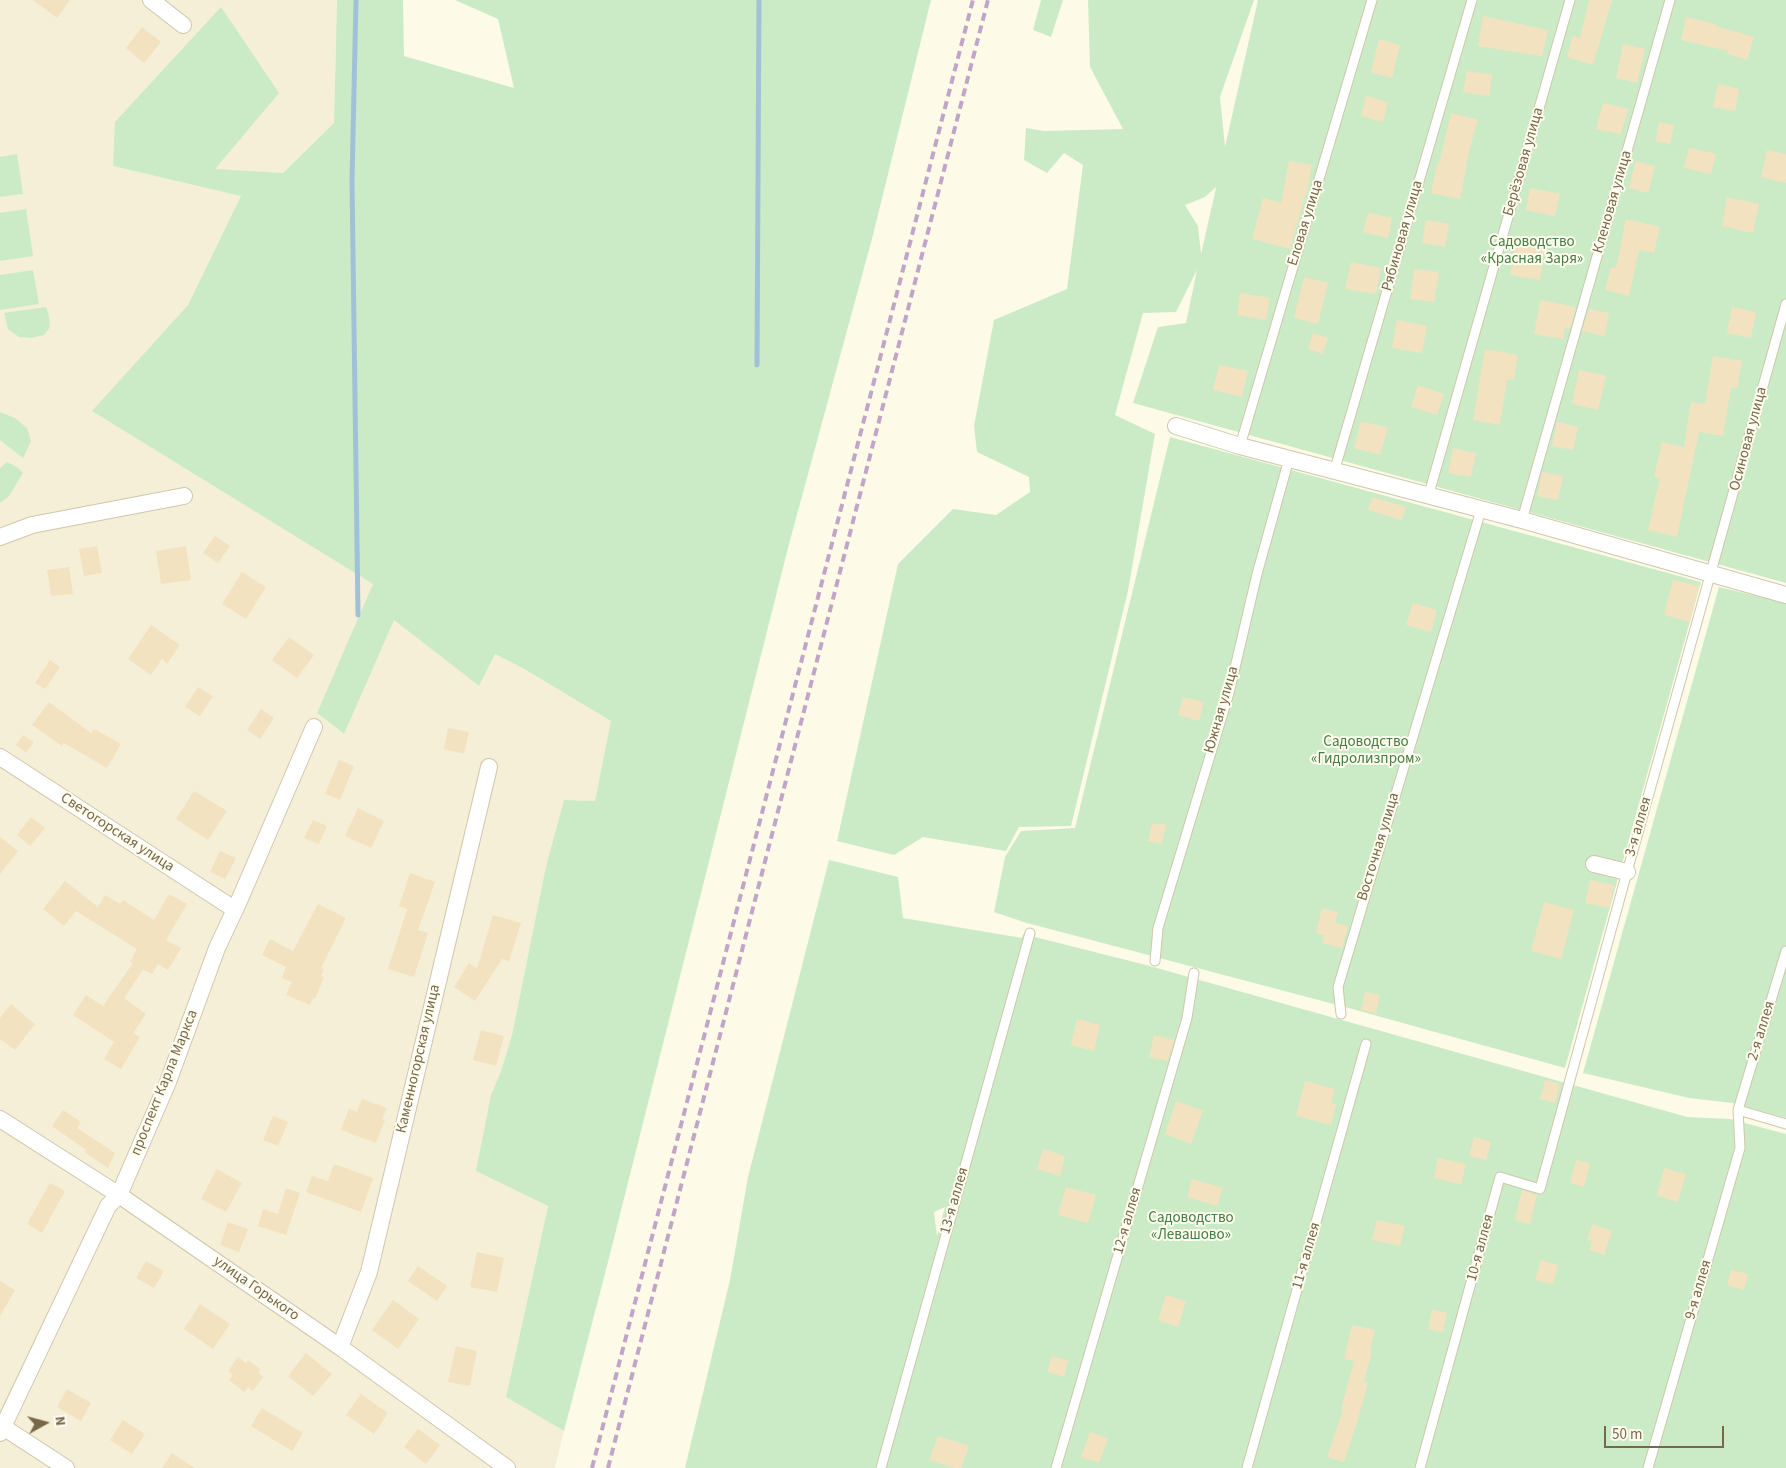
<!DOCTYPE html>
<meta charset="utf-8">
<style>
body{margin:0}
#map{position:relative;width:1786px;height:1468px;overflow:hidden;background:#fdfae8;font-family:"Source Sans 3",sans-serif}
canvas{display:block}
.north{position:absolute;left:20px;top:1398px;width:50px;height:50px;-webkit-text-stroke:4px #fffdef;paint-order:stroke;rotate:83deg;font-size:14px;font-weight:700;line-height:20px;text-align:center;color:#78684b}
.north::after{content:'';display:block;margin:auto;width:18px;height:22px;background:#78684b;clip-path:polygon(50% 0,100% 100%,50% 72%,0 100%)}
.scale{position:absolute;left:1604px;top:1426px;width:120px;height:22px;box-sizing:border-box;border:2px solid #78684b;border-top:0;padding-left:6px;font-size:15px;line-height:18px;white-space:nowrap;color:#78684b;-webkit-text-stroke:4px #fffdef;paint-order:stroke}
</style>
<div id="map">
<canvas width="1786" height="1468"></canvas>
<div class="north">N</div>
<div class="scale">50 m</div>
</div>
<script>
const ctx = document.querySelector('canvas').getContext('2d');
ctx.lineJoin = 'round';
function paint(path, color) {
  ctx.fillStyle = color;
  ctx.fill(path, 'evenodd');
}
function poly(rows) {
  const path = new Path2D();
  for (const r of rows) {
    path.moveTo(r[0], r[1]);
    for (let i = 2; i < r.length; i += 2) path.lineTo(r[i], r[i + 1]);
  }
  return path;
}
function stroke(path, color, width, dash) {
  ctx.strokeStyle = color;
  ctx.lineWidth = width;
  ctx.lineCap = dash ? 'butt' : 'round';
  ctx.setLineDash(dash || []);
  ctx.stroke(path);
}
function drawText(font, color, halo, rows, align = 'center') {
  ctx.font = font + ' "Source Sans 3",sans-serif';
  ctx.lineWidth = 4;
  ctx.setLineDash([]);
  ctx.textBaseline = 'middle';
  ctx.strokeStyle = halo;
  ctx.fillStyle = color;
  for (const [text, x, y, turn = 0] of rows) {
    ctx.save();
    ctx.translate(x, y);
    ctx.rotate((+turn || 0) * Math.PI / 180);
    ctx.textAlign = isNaN(turn) ? turn : align;
    if (halo) ctx.strokeText(text, 0, 0);
    ctx.fillText(text, 0, 0);
    ctx.restore();
  }
}
const residential = poly([
 [0,0,337,0,334,123,283,173,113,166,242,195,188,305,93,411,374,584,317,713,343,734,394,619,479,686,495,654,526,670,612,721,595,801,564,800,546,866,512,1035,501,1071,491,1095,548,1205,506,1397,564,1431,555,1468,0,1468]
]);
const green = poly([
 [337,0,403,0,404,56,514,88,498,19,455,0,931,0,873,235,789,544,608,1262,564,1431,506,1397,548,1206,476,1171,491,1095,501,1071,512,1035,546,866,564,800,595,801,611,721,526,670,495,654,479,686,394,620,344,734,317,713,373,584,92,411,188,305,241,196,113,166,115,122,221,7,279,93,215,169,283,173,334,123],
 [1041,0,1063,0,1051,37,1033,30],
 [1088,0,1254,0,1220,97,1225,147,1258,0,1786,0,1786,583,1133,403,1158,327,1186,323,1197,270,1176,312,1143,313,1115,415,1155,434,1128,591,1071,826,1019,827,1006,851,923,837,894,855,837,841,898,564,953,509,996,515,1030,492,1029,477,977,452,974,426,994,320,1067,289,1083,165,1064,153,1047,173,1024,160,1026,128,1044,131,1123,129,1090,67],
 [1216,187,1216,188,1201,254,1198,226,1185,205,1205,197],
 [17,154,23,194,0,197,0,157],
 [26,209,33,256,0,261,0,213],
 [33,270,39,304,0,310,0,275],
 [46,307,49,316,50,327,44,335,31,338,19,337,8,329,4,313],
 [0,412,15,418,27,428,31,441,23,458,0,440],
 [1170,437,1701,582,1565,1068,1345,1007,1027,923,994,912,1005,857,1021,831,1075,828],
 [7,462,17,467,23,473,9,496,0,503,0,468],
 [1719,587,1786,603,1786,1118,1732,1103,1689,1098,1583,1073],
 [829,860,898,877,903,918,1022,938,1023,934,1146,965,1687,1117,1730,1119,1786,1134,1786,1468,685,1468,730,1280,748,1177],
 [945,1207,937,1236,934,1212]
]);
const stream = poly([
 [356,0,352,181,358,615],
 [757,365,759,0]
]);
const building = poly([
 [33,0,70,0,57,18],
 [1589,0,1612,0,1593,65,1567,57,1573,36,1580,38],
 [1483,16,1548,30,1542,56,1478,46],
 [1686,17,1716,24,1715,26,1754,37,1747,60,1727,54,1728,51,1681,40],
 [142,27,161,42,144,63,126,48],
 [1379,39,1400,45,1392,78,1371,72],
 [1623,44,1645,49,1637,83,1616,78],
 [1467,71,1492,75,1489,96,1463,92],
 [1718,84,1739,89,1735,111,1713,107],
 [1366,96,1388,102,1383,122,1361,116],
 [1603,103,1628,109,1621,134,1596,129],
 [1451,113,1478,120,1470,147,1460,199,1431,193,1437,163,1439,164],
 [1659,122,1674,125,1670,144,1656,141],
 [1689,148,1716,154,1711,174,1684,168],
 [1767,150,1786,154,1786,183,1761,177],
 [1289,161,1312,165,1307,194,1306,193,1290,249,1252,239,1263,198,1281,203],
 [1636,161,1655,166,1648,193,1629,188],
 [1530,188,1560,194,1555,216,1526,210],
 [1727,197,1759,204,1753,233,1722,226],
 [1368,213,1392,218,1388,238,1363,232],
 [1626,219,1660,227,1654,253,1639,250,1629,296,1605,290,1611,267,1616,268],
 [1426,220,1449,224,1445,247,1422,243],
 [1515,245,1545,250,1540,280,1510,275],
 [1351,262,1381,268,1376,294,1345,289],
 [1414,269,1439,272,1434,302,1410,299],
 [1304,277,1328,283,1318,324,1294,318],
 [1240,293,1270,298,1266,320,1237,315],
 [1540,300,1576,307,1570,329,1565,328,1563,339,1534,334],
 [1732,307,1756,312,1751,338,1727,333],
 [1589,309,1609,313,1605,336,1582,331],
 [1397,320,1427,326,1422,353,1392,348],
 [1313,333,1328,338,1323,354,1308,349],
 [1485,349,1518,355,1514,380,1507,379,1500,425,1473,420],
 [1713,356,1742,361,1737,388,1731,387,1723,436,1699,432,1677,537,1648,530,1660,478,1654,477,1662,442,1684,447,1691,402,1705,404],
 [1219,365,1248,371,1242,397,1213,390],
 [1579,370,1606,376,1598,410,1572,404],
 [1418,385,1444,394,1437,415,1411,407],
 [1361,421,1388,428,1380,455,1354,448],
 [1557,422,1578,427,1573,450,1552,446],
 [1453,448,1476,453,1471,477,1448,473],
 [1542,472,1563,476,1558,500,1537,496],
 [1372,497,1406,507,1402,520,1368,510],
 [215,536,230,546,218,563,203,553],
 [97,546,102,573,84,576,79,549],
 [186,546,191,580,161,584,156,551],
 [69,567,73,594,51,596,47,570],
 [242,572,266,587,246,619,222,604],
 [1673,580,1699,586,1690,622,1664,615],
 [1413,603,1437,610,1431,632,1406,625],
 [151,625,180,645,167,664,162,659,151,675,128,659],
 [289,637,314,655,297,678,272,660],
 [50,660,60,667,45,689,35,683],
 [198,687,213,696,200,716,185,707],
 [1183,697,1204,702,1199,721,1178,715],
 [49,702,91,733,94,729,121,744,107,768,64,743,62,746,32,725],
 [261,709,274,718,260,739,247,730],
 [448,728,469,732,464,754,444,749],
 [23,735,34,742,26,753,16,745],
 [339,760,354,766,340,800,325,794],
 [194,791,227,811,208,840,176,819],
 [358,808,384,821,371,848,345,836],
 [31,817,45,828,30,846,17,835],
 [313,820,327,826,319,844,304,838],
 [1152,824,1166,824,1162,844,1148,841],
 [0,837,18,851,0,874],
 [220,851,236,858,225,879,210,872],
 [410,873,435,882,418,930,428,933,414,977,388,969,407,909,399,906],
 [1590,880,1614,885,1609,908,1585,903],
 [65,881,98,907,105,895,120,904,123,900,154,920,169,894,187,904,166,940,181,948,168,970,158,964,152,974,143,970,124,998,146,1014,133,1033,140,1037,121,1069,104,1059,114,1042,73,1015,86,995,103,1006,133,963,130,962,137,949,76,911,64,926,43,909],
 [1544,902,1574,910,1561,959,1531,951],
 [318,904,346,918,321,968,324,969,321,976,324,977,315,999,313,998,310,1005,286,995,292,982,282,978,286,967,262,955,270,939,293,951],
 [1322,908,1338,912,1335,923,1348,926,1342,948,1322,943,1324,935,1316,933],
 [493,915,521,923,509,961,502,959,475,1001,454,987,469,963,477,969],
 [1365,992,1380,995,1376,1013,1361,1010],
 [11,1004,35,1024,15,1050,0,1039,0,1018],
 [1077,1019,1100,1025,1094,1051,1071,1045],
 [481,1030,504,1036,496,1066,473,1060],
 [1154,1035,1174,1040,1168,1061,1149,1057],
 [1545,1080,1560,1084,1555,1103,1540,1099],
 [1305,1081,1335,1089,1331,1103,1336,1104,1331,1125,1296,1116],
 [362,1099,387,1108,382,1119,385,1120,376,1143,341,1130,349,1109,357,1112],
 [1176,1101,1203,1111,1191,1144,1165,1134],
 [63,1110,81,1122,77,1128,115,1153,108,1168,84,1152,86,1150,52,1126],
 [273,1116,288,1122,278,1146,263,1140],
 [1474,1137,1491,1142,1486,1160,1469,1156],
 [1043,1149,1065,1156,1060,1176,1037,1169],
 [1438,1158,1466,1164,1461,1184,1434,1178],
 [1576,1160,1590,1163,1584,1187,1570,1183],
 [334,1164,373,1178,361,1212,306,1192,312,1176,328,1181],
 [1664,1168,1686,1174,1678,1202,1657,1196],
 [217,1169,242,1183,226,1212,201,1199],
 [1192,1179,1223,1188,1217,1206,1187,1197],
 [50,1183,65,1191,42,1233,27,1224],
 [1066,1187,1096,1195,1088,1223,1058,1215],
 [286,1188,300,1193,286,1235,258,1226,263,1209,278,1214],
 [1522,1190,1537,1195,1530,1224,1515,1220],
 [1377,1220,1405,1226,1400,1246,1372,1240],
 [228,1222,248,1229,239,1252,220,1245],
 [1592,1224,1612,1231,1604,1255,1589,1250,1592,1241,1587,1240],
 [477,1252,504,1258,497,1292,470,1287],
 [1541,1260,1558,1265,1553,1284,1535,1280],
 [146,1261,164,1271,154,1288,136,1278],
 [418,1266,447,1286,437,1301,408,1281],
 [1731,1270,1748,1274,1744,1290,1727,1285],
 [0,1281,15,1290,0,1316],
 [1166,1295,1186,1301,1178,1327,1158,1320],
 [393,1300,419,1319,398,1349,372,1330],
 [200,1304,230,1324,213,1349,184,1329],
 [1432,1309,1447,1313,1443,1332,1428,1329],
 [1352,1325,1375,1330,1370,1349,1372,1351,1364,1382,1368,1383,1357,1422,1344,1462,1327,1457,1343,1410,1341,1410,1354,1361,1344,1359],
 [456,1346,477,1351,470,1386,448,1382],
 [306,1353,332,1374,313,1396,288,1376],
 [1052,1356,1068,1360,1064,1377,1047,1372],
 [238,1357,246,1363,248,1360,260,1369,258,1373,263,1377,253,1391,248,1387,244,1392,229,1380,233,1375,228,1371],
 [67,1389,91,1403,81,1421,57,1407],
 [361,1394,388,1413,374,1434,346,1415],
 [262,1408,303,1433,292,1451,251,1426],
 [123,1420,145,1434,132,1454,110,1440],
 [418,1429,440,1445,426,1464,404,1447],
 [1090,1432,1108,1438,1099,1463,1081,1457],
 [938,1436,969,1446,961,1468,954,1468,929,1460],
 [172,1453,195,1468,162,1468]
]);
const lane = poly([
 [1240,446,1372,0],
 [1334,472,1472,0],
 [1428,497,1570,0],
 [1522,520,1670,0],
 [1155,961,1158,928,1229,693,1257,574,1289,459],
 [1341,1014,1338,987,1481,510],
 [1738,1110,1786,1124],
 [881,1468,1030,933],
 [1056,1468,1187,1018,1194,973],
 [1247,1468,1366,1044],
 [1420,1468,1500,1177,1540,1189,1627,872,1786,304],
 [1648,1468,1740,1148,1738,1110,1786,951]
]);
const street = poly([
 [151,0,183,25],
 [1176,426,1240,446,1522,520,1786,595],
 [0,537,32,525,184,496],
 [0,757,234,909],
 [1594,864,1627,872],
 [0,1119,119,1195,340,1347,507,1468],
 [340,1347,369,1272,489,767],
 [0,1425,66,1468],
 [0,1433,108,1206,119,1195,168,1082,217,948,239,901,314,727]
]);
const rail = poly([
 [592,1468,973,0],
 [608,1468,988,0]
]);
const streetNames = [
 ["Берёзовая улица",1524,162,-74],
 ["Кленовая улица",1613,202,-74],
 ["Еловая улица",1306,223,-73],
 ["Рябиновая улица",1403,236,-74],
 ["Осиновая улица",1749,439,-75],
 ["Южная улица",1222,710,-74],
 ["3-я аллея",1639,827,-74],
 ["Светогорская улица",117,833,33],
 ["Восточная улица",1379,847,-73],
 ["2-я аллея",1762,1031,-73],
 ["Каменногорская улица",419,1059,-77],
 ["проспект Карла Маркса",165,1083,-68],
 ["13-я аллея",955,1201,-74],
 ["12-я аллея",1128,1221,-74],
 ["10-я аллея",1481,1248,-75],
 ["11-я аллея",1307,1256,-74],
 ["улица Горького",256,1289,35],
 ["9-я аллея",1699,1290,-74]
];
const parkNames = [
 ["Садоводство",1532,243],
 ["«Красная Заря»",1532,260],
 ["Садоводство",1366,743],
 ["«Гидролизпром»",1366,760],
 ["Садоводство",1191,1219],
 ["«Левашово»",1191,1236]
];
paint(residential, '#f5efd7');
paint(green, '#cbebc6');
stroke(stream, '#a2c1d9', 5);
paint(building, '#f3e2c0');
stroke(lane, '#cfc6ad', 11);
stroke(street, '#cfc6ad', 18);
stroke(lane, '#fff', 9);
stroke(street, '#fff', 16);
stroke(rail, '#c1a5c8', 4, [8, 5]);
drawText('15px', '#78684b', '#fffdef', streetNames);
drawText('15px', '#437e42', '#fffdef', parkNames);
</script>
